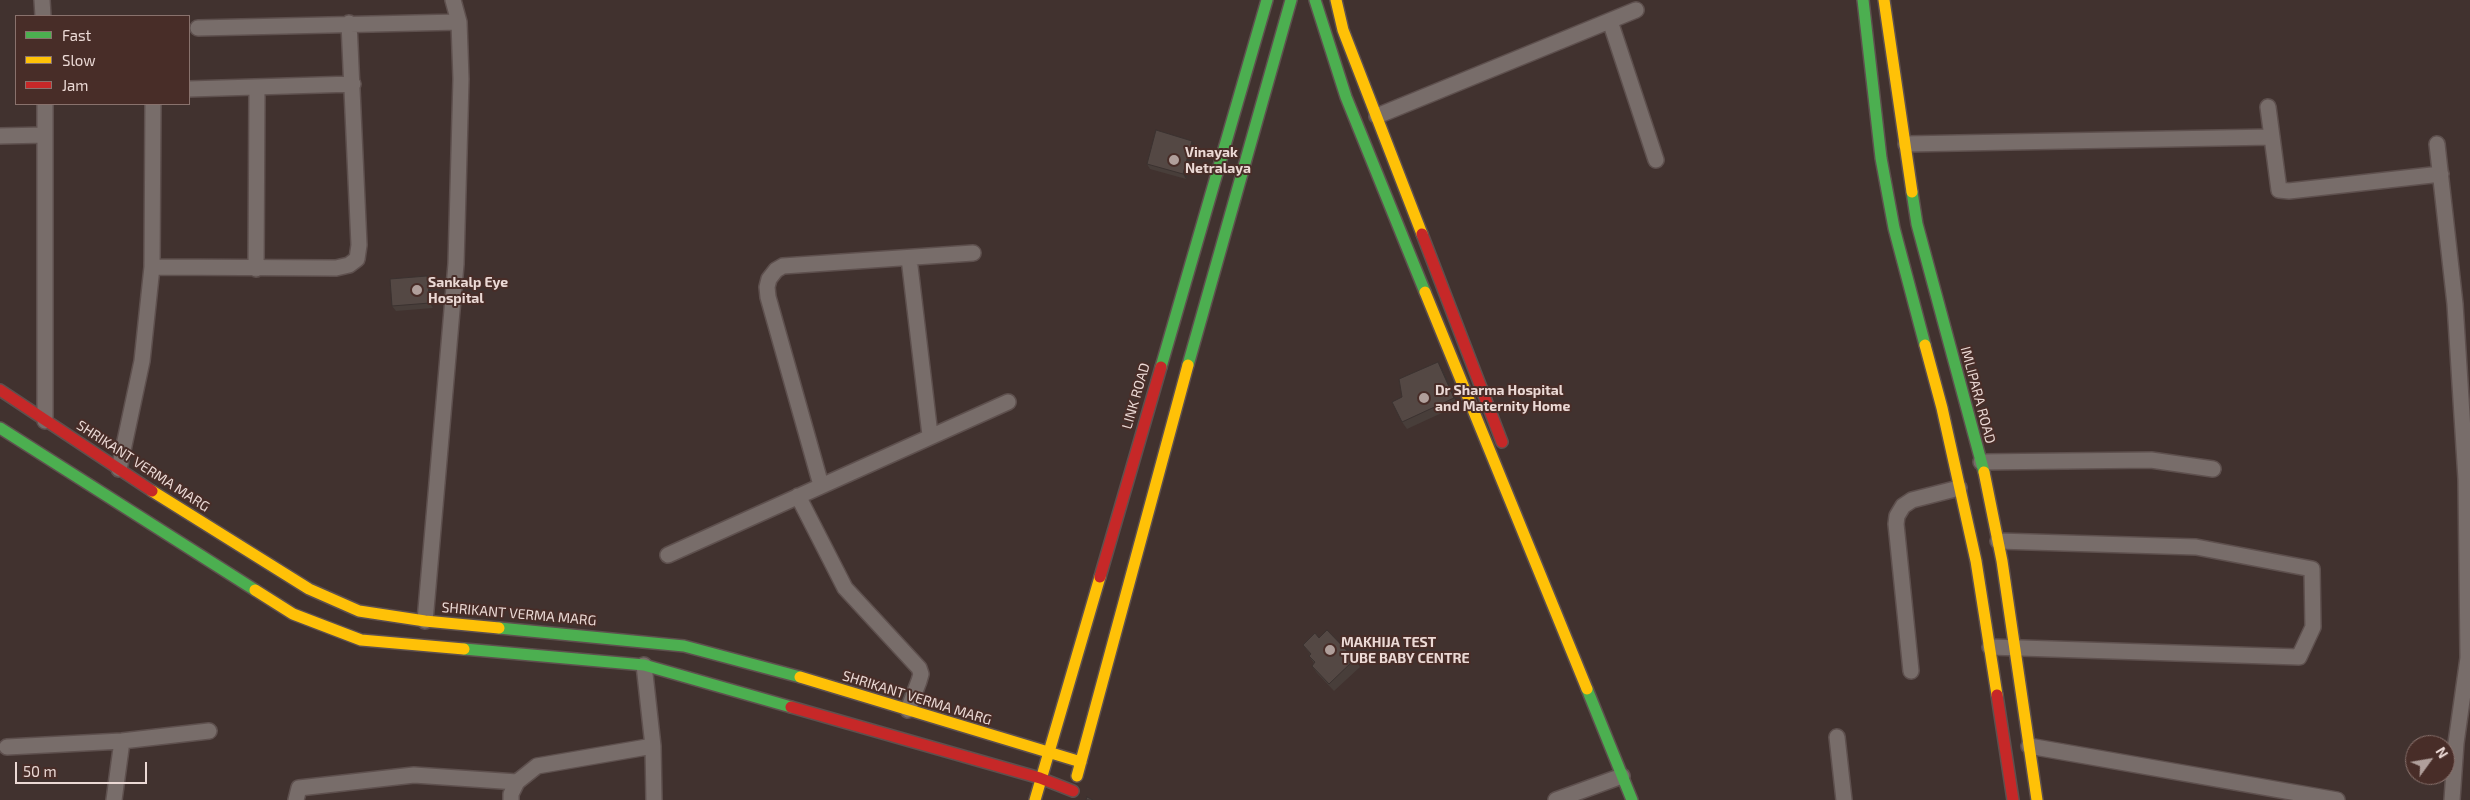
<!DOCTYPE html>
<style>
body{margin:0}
#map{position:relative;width:2470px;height:800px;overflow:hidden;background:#41322f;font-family:"Exo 2",sans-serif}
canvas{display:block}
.legend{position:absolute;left:15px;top:15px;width:175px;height:90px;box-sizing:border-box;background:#482d28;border:1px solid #89726d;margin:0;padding:6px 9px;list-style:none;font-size:15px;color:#ebd9d5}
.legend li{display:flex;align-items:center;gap:10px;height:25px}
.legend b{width:25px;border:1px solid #89726d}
.north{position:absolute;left:2405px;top:735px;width:50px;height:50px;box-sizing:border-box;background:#482d28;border:1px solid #89726d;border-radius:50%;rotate:58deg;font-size:14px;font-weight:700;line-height:20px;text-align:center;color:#ebd9d5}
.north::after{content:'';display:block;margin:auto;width:18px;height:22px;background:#b09f9b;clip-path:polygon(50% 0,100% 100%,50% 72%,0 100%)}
.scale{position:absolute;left:15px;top:762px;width:132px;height:22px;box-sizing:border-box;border:2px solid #ebd9d5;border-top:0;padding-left:6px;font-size:15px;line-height:18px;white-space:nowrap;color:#ebd9d5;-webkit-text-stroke:4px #482d28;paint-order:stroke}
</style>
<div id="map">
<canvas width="2470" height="800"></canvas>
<ul class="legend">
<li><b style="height:6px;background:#4caf50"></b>Fast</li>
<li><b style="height:6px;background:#ffc107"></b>Slow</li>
<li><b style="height:6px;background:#c62828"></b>Jam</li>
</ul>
<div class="north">N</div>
<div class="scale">50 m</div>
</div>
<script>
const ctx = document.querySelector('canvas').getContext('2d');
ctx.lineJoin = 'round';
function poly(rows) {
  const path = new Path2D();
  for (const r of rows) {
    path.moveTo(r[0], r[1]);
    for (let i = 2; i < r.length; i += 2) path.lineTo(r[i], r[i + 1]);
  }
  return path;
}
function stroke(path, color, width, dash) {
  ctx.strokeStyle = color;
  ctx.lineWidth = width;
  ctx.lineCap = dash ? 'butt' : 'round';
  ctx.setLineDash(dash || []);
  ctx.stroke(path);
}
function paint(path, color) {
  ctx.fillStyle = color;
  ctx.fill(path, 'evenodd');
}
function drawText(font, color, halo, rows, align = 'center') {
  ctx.font = font + ' "Exo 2",sans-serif';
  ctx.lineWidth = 4;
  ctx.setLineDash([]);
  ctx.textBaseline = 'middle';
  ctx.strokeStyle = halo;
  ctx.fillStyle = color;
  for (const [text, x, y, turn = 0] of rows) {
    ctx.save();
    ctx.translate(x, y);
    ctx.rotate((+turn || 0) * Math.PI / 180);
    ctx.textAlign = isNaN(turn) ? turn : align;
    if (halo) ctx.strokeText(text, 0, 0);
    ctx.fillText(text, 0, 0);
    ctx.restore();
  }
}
const street = poly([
 [42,0,43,16],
 [1610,21,1656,160],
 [198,28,459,22],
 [189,89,353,84],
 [45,104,45,421],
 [2268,107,2279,190,2289,191,2441,174],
 [1377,116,1636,10],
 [0,136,45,135],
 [1906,144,2271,137],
 [2437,144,2455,304,2466,479,2468,658,2456,743,2452,800],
 [909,258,930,435],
 [152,267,336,268,349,265,357,259,359,245,349,23],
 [256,269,257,88],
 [1981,462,2151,460,2213,469],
 [119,469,142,361,152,267,153,104],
 [821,485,768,297,767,287,769,279,776,270,783,266,973,253],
 [798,496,845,588,919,668,921,674,919,681,908,710],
 [668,555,1008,402],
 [425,621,456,264,461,79,459,22,453,0],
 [1990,647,2299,657,2313,627,2312,569,2196,547,1998,541],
 [644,665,653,746,654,800],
 [1911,671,1896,524,1897,516,1903,506,1912,500,1959,488],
 [1837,737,1844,800],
 [2029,746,2337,800],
 [7,747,122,741,209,731],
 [114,800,122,741],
 [296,800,299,788,414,775,517,782],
 [511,800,511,794,517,782,537,766,653,746],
 [1556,800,1622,776]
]);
const fast = poly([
 [1315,0,1346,97,1425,292],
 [1863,0,1881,158,1894,228,1925,345],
 [1912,192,1917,224,1984,472],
 [1188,365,1291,0],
 [1161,367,1267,0],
 [0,428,255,590],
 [499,628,684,646,800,677],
 [464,649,644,665,791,707],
 [1587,689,1632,800]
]);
const slow = poly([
 [1336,0,1343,30,1422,234],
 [1884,0,1912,192],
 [1425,292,1587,689],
 [1925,345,1942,408,1976,561,1997,695],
 [1984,472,2002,561,2037,800],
 [152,491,309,589,359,611,425,621,499,628],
 [255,590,293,614,361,640,464,649],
 [800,677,1081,762],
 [1077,776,1188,365],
 [1035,800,1100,577]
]);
const jam = poly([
 [1422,234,1502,442],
 [0,390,152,491],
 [1100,577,1161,367],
 [1997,695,2013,800],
 [791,707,1040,778,1073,791]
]);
const wall = poly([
 [1196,146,1186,179,1150,169,1147,164],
 [427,276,431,281,433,308,396,311,392,306],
 [1443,370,1459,405,1407,429,1402,422,1402,397],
 [1319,638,1355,659,1360,667,1334,691,1317,673,1312,666,1314,663,1309,656,1310,654,1303,645]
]);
const shadedWall = poly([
 [1192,141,1196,146,1186,179,1183,174],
 [427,276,431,281,433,308,430,303],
 [1438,362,1443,370,1459,405,1454,398]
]);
const building = poly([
 [1156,130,1192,141,1183,174,1147,164,1156,130],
 [427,276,430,303,392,306,390,279,427,276],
 [1438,362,1454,398,1402,422,1392,402,1402,397,1399,379,1438,362],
 [1327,630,1355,659,1329,684,1312,666,1315,662,1309,656,1311,654,1303,645,1315,633,1319,638,1327,630],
 [1087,797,1093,800,1086,800,1087,797]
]);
const markers = [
 [1174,160,6,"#b09f9b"],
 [417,290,6,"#b09f9b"],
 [1424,398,6,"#b09f9b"],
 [1330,650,6,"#b09f9b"]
];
const poiNames = [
 ["Vinayak",1185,152],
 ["Netralaya",1185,168],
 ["Sankalp Eye",428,282],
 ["Hospital",428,298],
 ["Dr Sharma Hospital",1435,390],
 ["and Maternity Home",1435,406],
 ["MAKHIJA TEST",1341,642],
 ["TUBE BABY CENTRE",1341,658]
];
const streetNames = [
 ["IMLIPARA ROAD",1978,395,75],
 ["LINK ROAD",1136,396,-74],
 ["SHRIKANT VERMA MARG",143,466,33],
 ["SHRIKANT VERMA MARG",519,614,5],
 ["SHRIKANT VERMA MARG",917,698,17]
];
stroke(street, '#5e504e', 18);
stroke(fast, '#5e504e', 14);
stroke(slow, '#5e504e', 14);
stroke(jam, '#5e504e', 14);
stroke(street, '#786d6a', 15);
stroke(fast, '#4caf50', 11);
stroke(slow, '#ffc107', 11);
stroke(jam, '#c62828', 11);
paint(wall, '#483e3a');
paint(shadedWall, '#3b3230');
paint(building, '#544844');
stroke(building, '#3b3230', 1);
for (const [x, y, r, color] of markers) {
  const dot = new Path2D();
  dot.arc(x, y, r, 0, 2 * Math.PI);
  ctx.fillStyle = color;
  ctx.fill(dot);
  stroke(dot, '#482d28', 2);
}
drawText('bold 14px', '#ebd9d5', '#482d28', poiNames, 'left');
drawText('14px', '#ebd9d5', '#482d28', streetNames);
</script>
